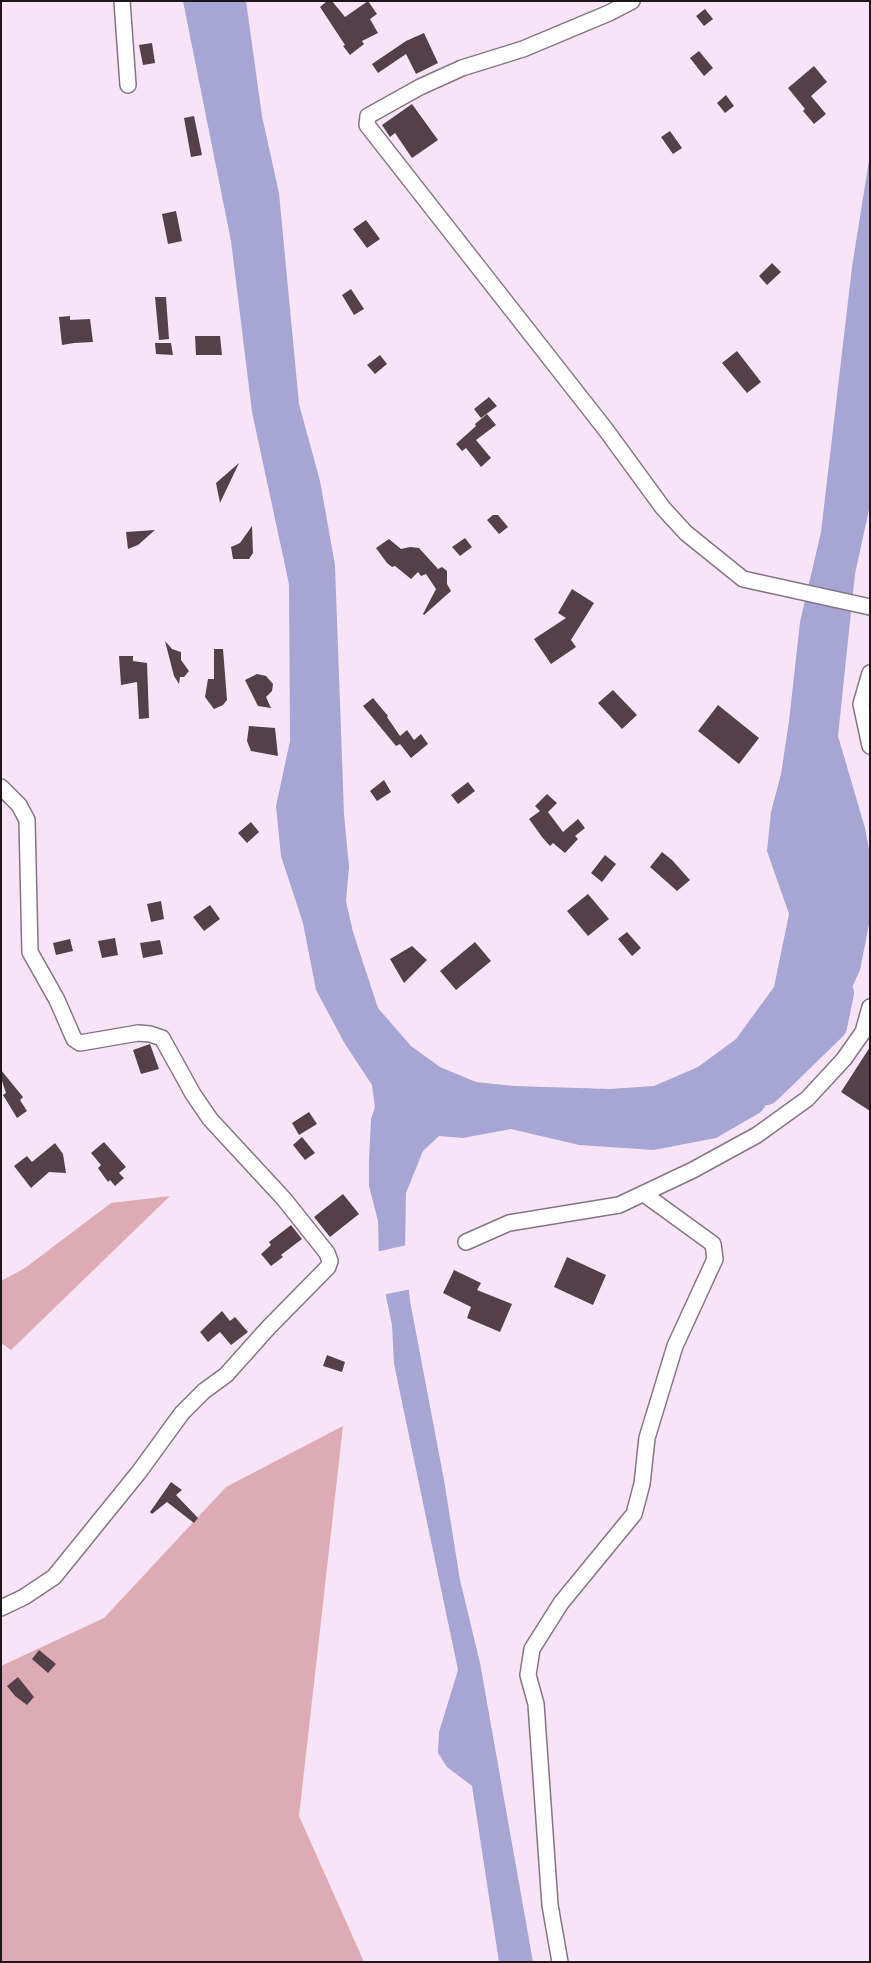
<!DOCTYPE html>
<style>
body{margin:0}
#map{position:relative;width:871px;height:1963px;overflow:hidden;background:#f7e5f7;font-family:"DejaVu Sans",sans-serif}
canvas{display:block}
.frame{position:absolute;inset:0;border:2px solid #1d171d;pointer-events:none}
</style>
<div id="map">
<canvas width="871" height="1963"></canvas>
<div class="frame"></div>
</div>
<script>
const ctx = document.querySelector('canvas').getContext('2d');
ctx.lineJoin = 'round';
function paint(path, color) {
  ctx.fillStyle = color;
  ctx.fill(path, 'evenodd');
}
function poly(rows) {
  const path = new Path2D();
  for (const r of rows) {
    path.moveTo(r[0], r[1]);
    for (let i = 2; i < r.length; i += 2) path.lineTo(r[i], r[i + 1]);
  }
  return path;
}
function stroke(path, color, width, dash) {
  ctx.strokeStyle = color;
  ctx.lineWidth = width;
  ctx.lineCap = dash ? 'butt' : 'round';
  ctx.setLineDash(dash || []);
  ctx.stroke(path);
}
const green = poly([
 [170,1196,11,1350,1,1343,1,1281,25,1268,111,1203],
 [343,1426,299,1816,364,1962,1,1962,1,1666,104,1618,226,1487]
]);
const water = poly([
 [183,1,246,1,262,116,279,193,299,404,320,481,335,565,344,814,349,867,346,901,353,932,378,1008,411,1046,440,1067,476,1082,514,1086,610,1089,654,1086,698,1067,736,1039,774,987,789,914,767,851,771,812,781,774,789,721,800,622,821,532,852,267,870,154,870,505,855,574,838,736,865,828,870,855,870,919,860,970,834,1027,790,1070,761,1112,716,1138,654,1150,579,1145,511,1129,463,1138,439,1136,423,1151,406,1193,405,1251,410,1301,444,1480,460,1580,480,1663,533,1962,499,1962,472,1786,447,1767,438,1753,439,1732,458,1670,394,1364,392,1325,379,1263,378,1221,369,1186,369,1161,371,1119,375,1107,372,1085,345,1044,316,990,303,923,281,856,276,806,290,741,289,584,252,412,231,241]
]);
const pier = poly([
 [407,1245,411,1289,382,1295,376,1252]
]);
const river = poly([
 [767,1092,834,1027,841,993]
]);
const building = poly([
 [327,1,332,1,345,17,368,1,377,14,370,19,378,33,362,41,364,44,350,55,343,46,345,45,320,7],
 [705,9,713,19,704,26,696,16],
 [424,33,438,63,416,74,406,54,378,73,372,64,406,41],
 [152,43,155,63,143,65,139,45],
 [699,51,713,68,704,76,690,58],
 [814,66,827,82,811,96,826,114,814,124,803,111,805,109,788,88],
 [726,95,734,106,725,113,717,103],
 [412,104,438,140,412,158,395,133,390,137,382,125],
 [194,116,202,155,191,157,184,118],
 [670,131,682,148,673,154,661,137],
 [176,211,182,241,168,244,162,214],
 [366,220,380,239,367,248,353,229],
 [772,263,781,272,767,285,759,276],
 [351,289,364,309,354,315,342,295],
 [155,297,166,297,169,339,159,340],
 [70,316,70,320,90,319,93,342,74,343,62,345,59,317],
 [195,336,220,336,222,355,196,355],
 [155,343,171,343,173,355,156,354],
 [737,351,761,382,747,393,722,363],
 [380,355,387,364,375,374,367,365],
 [489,397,497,406,481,418,474,409],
 [487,414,496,425,476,440,491,458,481,467,466,448,462,451,456,444,476,426,475,424],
 [239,463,220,503,216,483],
 [493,515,498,515,508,527,499,534,487,520],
 [252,526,253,553,249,559,233,559,231,547,240,543],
 [155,530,138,545,128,549,126,532],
 [465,538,472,547,460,556,452,547],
 [389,539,401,549,410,547,419,548,438,569,442,567,447,571,447,584,451,591,424,615,423,614,436,589,426,574,421,576,418,572,411,579,395,566,392,567,387,563,376,548],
 [572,589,594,603,571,640,576,647,551,664,534,639,566,618,558,613],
 [165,641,172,649,181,652,181,660,189,671,184,677,180,677,179,684,174,676],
 [214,649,223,649,227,700,223,705,214,709,205,697,208,679,214,679],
 [119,656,133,656,133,661,147,663,149,718,139,719,137,682,121,685],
 [257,674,266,676,273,684,272,691,266,697,271,708,258,706,245,680],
 [613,690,637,715,622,729,598,703],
 [373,698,388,716,387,717,400,736,407,730,414,740,421,734,428,744,411,758,400,744,396,746,363,706],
 [718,705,759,738,739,764,698,731],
 [249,726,275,728,278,756,251,751,247,741],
 [384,780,391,792,377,801,370,791],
 [468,782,475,791,458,804,451,795],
 [547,794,557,803,548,812,563,832,578,819,585,828,575,836,578,839,565,853,553,843,550,846,542,837,529,819,540,811,535,806],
 [251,822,259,832,247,843,238,833],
 [662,852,672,860,690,880,677,891,650,867],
 [605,855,616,864,602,882,591,873],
 [588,894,609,919,588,936,567,911],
 [161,901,164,919,151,922,147,904],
 [210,905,220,919,204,931,193,917],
 [627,932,641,948,632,956,618,939],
 [115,938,118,955,102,958,98,941],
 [70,939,73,951,56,955,53,943],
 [160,940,163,954,143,958,140,943],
 [475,942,491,961,456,990,440,971],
 [412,946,427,960,404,983,390,959],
 [150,1044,159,1069,141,1074,133,1050],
 [870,1047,870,1111,841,1092],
 [1,1070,23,1097,20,1100,27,1111,17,1118,3,1095,6,1093,1,1078],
 [309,1112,317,1124,299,1135,292,1123],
 [302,1137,315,1153,305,1160,293,1145],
 [104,1142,126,1167,119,1173,124,1178,115,1186,110,1180,108,1182,98,1168,101,1165,91,1153],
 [55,1143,63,1154,66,1173,49,1172,31,1188,14,1166,27,1156,32,1162],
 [343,1194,359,1214,330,1237,314,1217],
 [291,1225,302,1239,281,1255,283,1257,271,1266,261,1254,271,1245,269,1242],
 [567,1257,606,1275,593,1305,554,1287],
 [454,1270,481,1283,477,1290,512,1304,500,1332,467,1318,471,1307,443,1293],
 [222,1311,230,1321,235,1317,248,1332,231,1345,220,1332,208,1342,200,1332],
 [327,1355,345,1362,342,1372,323,1366],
 [171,1482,182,1490,176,1495,198,1518,194,1523,167,1502,152,1514,150,1512],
 [39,1650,56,1664,48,1673,32,1659],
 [18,1677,34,1697,27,1705,15,1696,7,1686]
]);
const street = poly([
 [122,1,128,85],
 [632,1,609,13,523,49,462,68,420,87,368,116,367,125,606,430,663,508,686,533,743,579,870,607],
 [870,673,861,704,870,746],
 [1,787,19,805,27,820,30,952,57,1000,74,1039,80,1043,138,1033,150,1034,162,1038,193,1094,210,1119,284,1199,327,1253,330,1261,328,1267,268,1328,226,1375,204,1391,182,1413,139,1472,54,1577,24,1597,1,1608],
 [466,1242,509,1223,619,1205,693,1170,757,1135,807,1099,844,1059,863,1032,870,1007],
 [560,1962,550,1905,536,1704,528,1675,532,1649,561,1603,634,1514,642,1484,647,1438,675,1346,715,1259,713,1244,644,1194]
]);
paint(green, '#deabb4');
paint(water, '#a6a5d4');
paint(pier, '#f7e5f7');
stroke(river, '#a6a5d4', 26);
paint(building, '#534049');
stroke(street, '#857585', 18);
stroke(street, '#fff', 15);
</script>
